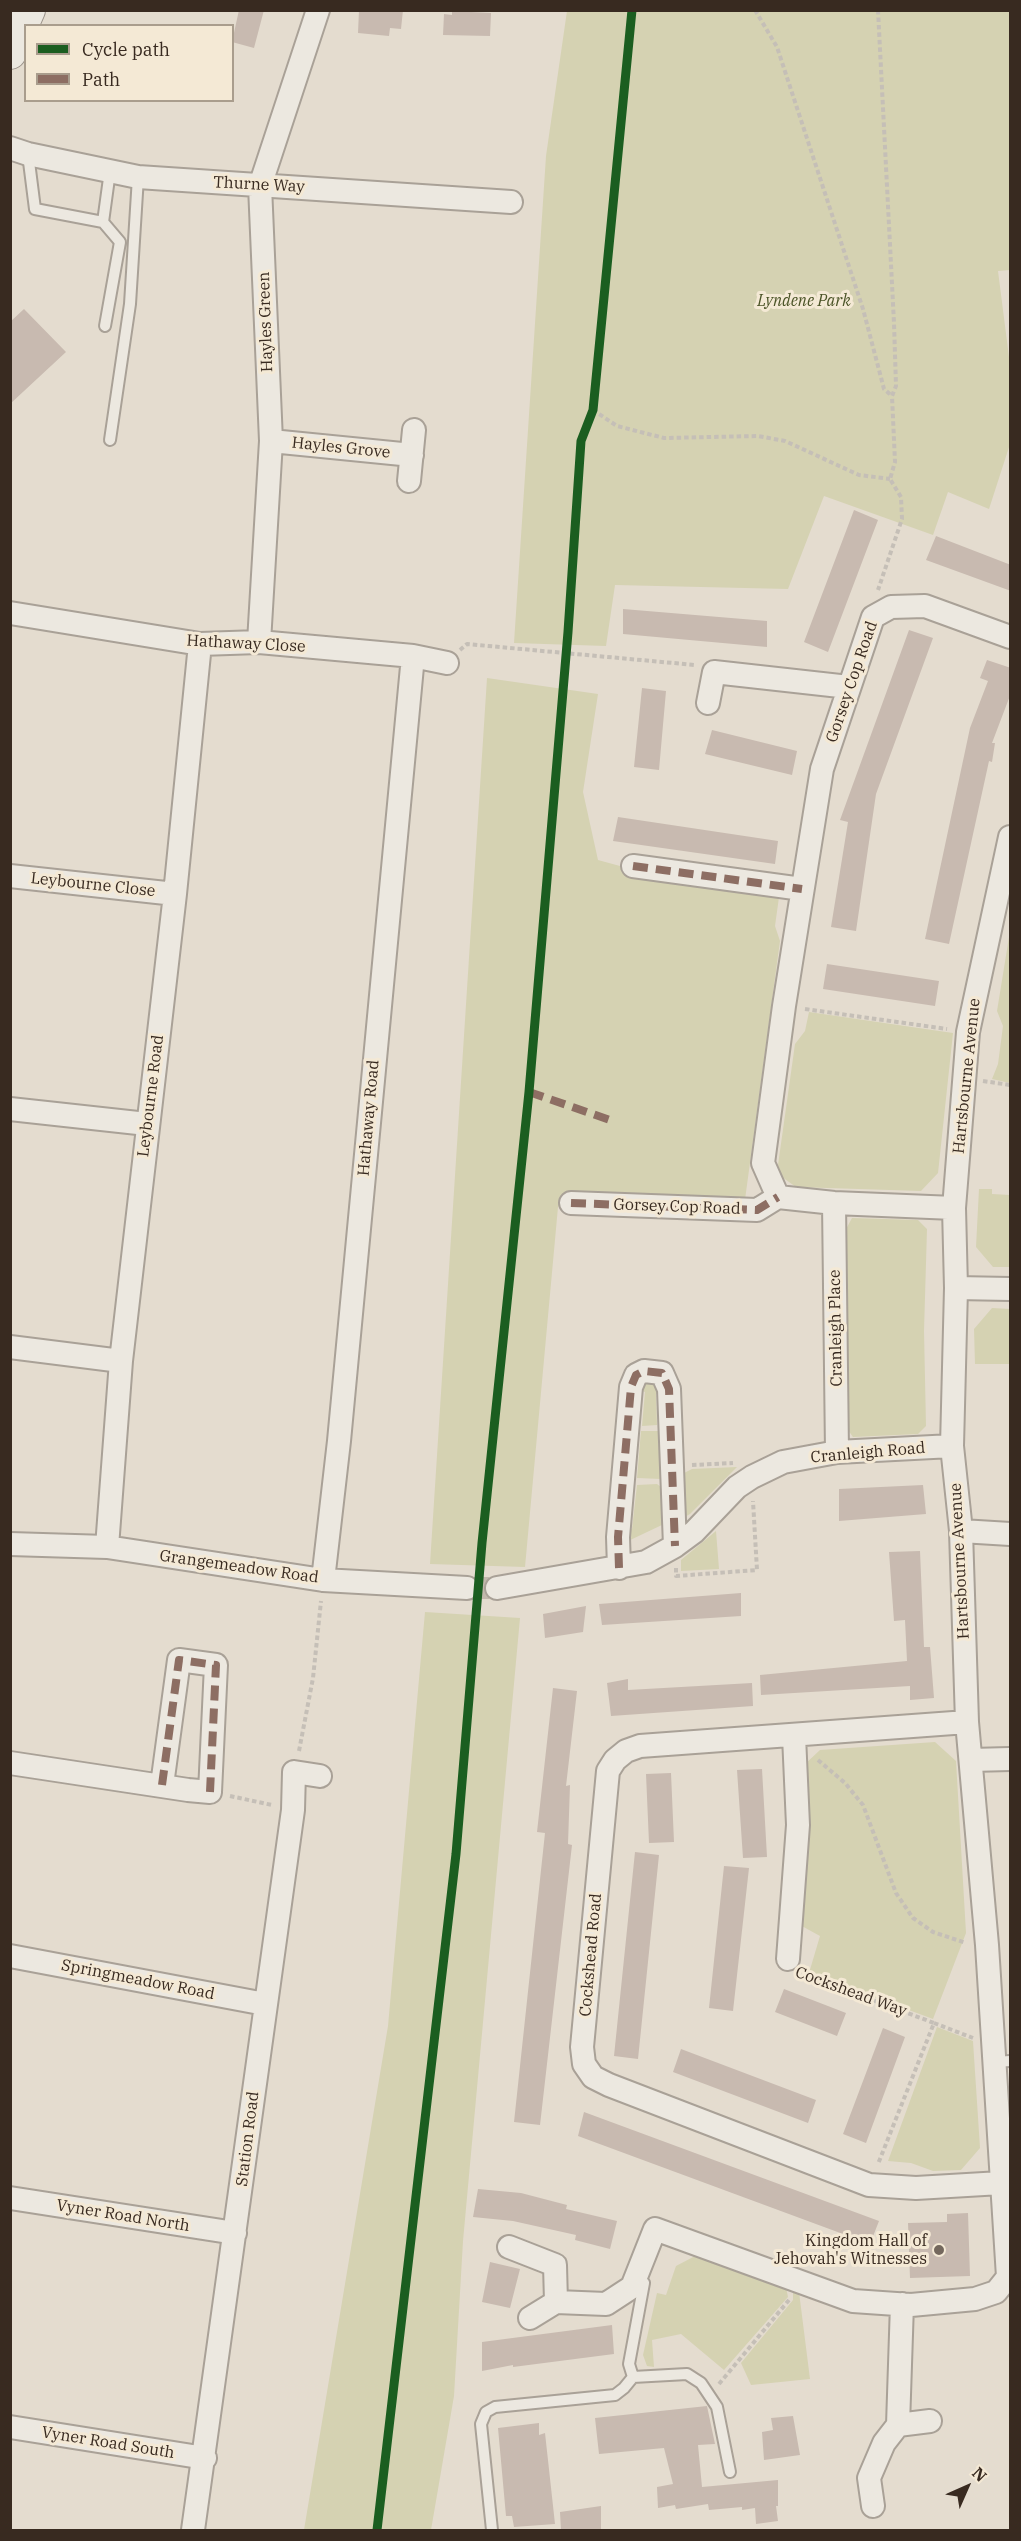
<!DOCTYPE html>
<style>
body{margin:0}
#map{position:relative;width:1021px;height:2541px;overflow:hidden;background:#e4dccf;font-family:"IBM Plex Serif",serif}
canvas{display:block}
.frame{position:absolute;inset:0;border:12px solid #382a20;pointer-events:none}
.legend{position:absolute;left:24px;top:24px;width:210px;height:78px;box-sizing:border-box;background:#f4e9d5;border:2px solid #a99d8d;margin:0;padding:8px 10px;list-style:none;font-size:18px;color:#382a20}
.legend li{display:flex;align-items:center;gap:12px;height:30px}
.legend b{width:30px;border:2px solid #a99d8d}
.north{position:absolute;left:937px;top:2457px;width:60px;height:60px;-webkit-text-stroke:4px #f4e9d5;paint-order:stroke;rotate:45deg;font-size:16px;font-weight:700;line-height:24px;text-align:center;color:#382a20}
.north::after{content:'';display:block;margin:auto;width:21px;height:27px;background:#382a20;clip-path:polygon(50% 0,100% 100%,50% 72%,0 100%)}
</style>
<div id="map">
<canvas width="1021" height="2541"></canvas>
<div class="frame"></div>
<ul class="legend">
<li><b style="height:8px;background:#1b5e20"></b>Cycle path</li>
<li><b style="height:8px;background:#8d6e63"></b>Path</li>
</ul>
<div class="north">N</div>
</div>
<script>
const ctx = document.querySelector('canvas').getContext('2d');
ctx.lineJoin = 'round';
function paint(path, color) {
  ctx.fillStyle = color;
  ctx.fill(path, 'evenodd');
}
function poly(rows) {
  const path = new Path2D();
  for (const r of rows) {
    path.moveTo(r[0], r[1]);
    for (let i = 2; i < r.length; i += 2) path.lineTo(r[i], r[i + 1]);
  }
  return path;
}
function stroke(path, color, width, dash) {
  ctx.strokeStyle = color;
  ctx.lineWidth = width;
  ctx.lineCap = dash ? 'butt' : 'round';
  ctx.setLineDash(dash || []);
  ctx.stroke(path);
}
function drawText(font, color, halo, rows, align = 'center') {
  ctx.font = font + ' "IBM Plex Serif",serif';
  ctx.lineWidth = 6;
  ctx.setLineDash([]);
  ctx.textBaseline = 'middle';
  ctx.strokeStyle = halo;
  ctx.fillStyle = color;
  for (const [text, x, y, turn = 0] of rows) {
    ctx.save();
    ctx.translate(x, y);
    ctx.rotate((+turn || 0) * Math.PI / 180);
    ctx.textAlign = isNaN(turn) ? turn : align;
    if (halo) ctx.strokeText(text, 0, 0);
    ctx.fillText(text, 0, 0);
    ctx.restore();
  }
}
const green = poly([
 [567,11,1010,11,1010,270,998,271,1010,365,1010,444,989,509,948,492,933,535,824,496,788,589,615,585,606,646,514,643,546,156],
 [487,678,598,694,583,792,598,860,631,869,780,890,775,926,780,941,744,1207,568,1198,558,1207,525,1567,430,1564],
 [1010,931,1010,1083,992,1079,998,1064,1003,1026,997,1011],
 [809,1012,953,1033,938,1173,921,1191,796,1187,782,1177,778,1165,795,1044,805,1031],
 [979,1189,992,1189,992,1194,1010,1195,1010,1267,993,1267,976,1247],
 [852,1218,918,1220,927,1229,924,1331,926,1426,918,1434,853,1437,848,1430,845,1231],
 [992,1308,1010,1309,1010,1364,975,1364,974,1329],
 [651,1378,663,1393,656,1394,657,1425,642,1426,645,1392,637,1389],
 [641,1431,658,1431,661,1479,637,1478],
 [737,1467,690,1514,683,1518,680,1475,692,1469],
 [637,1485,657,1484,661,1487,664,1524,626,1542,624,1529,632,1529],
 [716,1531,719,1569,681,1571,681,1560],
 [425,1612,520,1618,463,2241,454,2396,431,2530,304,2530,388,2026],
 [935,1742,956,1761,966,1933,933,2019,809,1973,820,1936,800,1925,804,1765,820,1750],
 [937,2027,973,2041,980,2148,961,2170,933,2171,911,2163,888,2161],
 [697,2255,786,2287,788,2297,724,2370,681,2334,652,2340,654,2367,647,2366,643,2355,657,2293,666,2295,676,2266],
 [793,2291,799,2292,810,2379,751,2385,741,2363,793,2300]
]);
const building = poly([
 [239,10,264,10,254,48,232,42],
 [359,10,403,10,401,29,390,28,389,36,358,33],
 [452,11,491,13,490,36,443,35,444,14,452,15],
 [24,309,66,352,10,404,10,322],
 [854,510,878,520,828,652,804,642],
 [936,536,1011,565,1011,591,926,560],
 [623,609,767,621,767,647,623,634],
 [909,630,933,638,876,794,856,931,831,927,848,822,840,820],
 [987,660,1011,668,1011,693,992,743,995,743,992,762,989,761,949,944,925,939,970,728,988,681,980,678],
 [642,688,666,691,659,770,634,767],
 [712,730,797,751,792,775,705,754],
 [618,817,778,841,775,864,613,841],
 [827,964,939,981,935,1006,823,989],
 [923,1485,926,1514,839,1521,839,1489],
 [920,1551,924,1647,930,1647,934,1698,910,1700,910,1686,761,1695,760,1675,907,1661,905,1620,894,1621,889,1552],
 [741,1593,741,1616,602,1625,599,1604],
 [586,1606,583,1632,545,1638,543,1614],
 [628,1679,628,1690,752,1683,753,1706,611,1716,607,1683],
 [553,1688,577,1691,566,1786,570,1785,568,1844,572,1845,540,2125,514,2122,545,1833,537,1832],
 [762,1769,767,1857,743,1858,737,1770],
 [671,1773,674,1842,649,1843,646,1774],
 [635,1852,659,1855,638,2059,614,2056],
 [724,1866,749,1868,733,2011,709,2008],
 [784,1989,846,2013,837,2036,775,2012],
 [883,2028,905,2037,866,2143,843,2134],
 [681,2049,816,2100,808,2123,673,2072],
 [584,2112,879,2221,870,2244,578,2136],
 [478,2189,521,2193,567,2205,566,2209,617,2221,610,2249,575,2240,576,2235,513,2221,473,2217],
 [968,2213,970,2276,910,2278,908,2223,947,2222,947,2214],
 [490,2262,520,2269,510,2308,482,2302],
 [612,2325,614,2354,513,2367,513,2365,482,2371,482,2342],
 [707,2406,715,2444,698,2445,702,2487,778,2480,778,2506,776,2506,778,2521,756,2524,755,2508,742,2510,742,2507,709,2510,708,2504,676,2509,675,2505,658,2508,657,2487,673,2484,664,2448,599,2454,595,2418],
 [793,2416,800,2455,764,2460,762,2432,773,2430,771,2418],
 [539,2423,539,2435,545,2433,555,2524,514,2527,512,2516,506,2516,498,2428],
 [601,2506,601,2530,561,2530,560,2512]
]);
const streetTunnel = poly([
 [467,1588,497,1588]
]);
const path = poly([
 [755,10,777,47,863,309,884,389,892,396],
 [878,10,894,323,896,386,892,396,895,462,890,479,901,497,902,519,878,590],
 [593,410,617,426,664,438,758,436,785,441,859,475,890,479],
 [460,650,467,644,695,665],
 [805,1009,947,1029],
 [983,1081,1010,1085],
 [692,1465,733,1463],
 [676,1568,676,1576,757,1570,753,1501],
 [299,1751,313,1678,321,1601],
 [818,1760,845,1783,863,1805,896,1893,913,1918,933,1932,966,1943],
 [230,1796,272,1805],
 [803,1974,934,2023,878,2164],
 [934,2023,973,2038],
 [719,2384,789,2300]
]);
const lane = poly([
 [28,154,35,209,103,222,110,171],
 [103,222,120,242,105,326],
 [110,440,130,304,138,177],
 [995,2062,1010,2061],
 [633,2377,629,2364,644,2283,638,2279],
 [492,2530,481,2424,486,2412,495,2407,615,2395,624,2388,633,2377,687,2374,701,2383,717,2407,730,2472]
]);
const street = poly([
 [10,148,28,154,138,177,511,202],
 [271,441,412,455],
 [409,481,414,430],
 [10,613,200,644,259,642,413,656,447,663],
 [259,642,271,441,260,186,318,10],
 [708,703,714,672,849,687],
 [633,866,802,889],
 [10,876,175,894],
 [10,1109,147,1124],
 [571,1203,757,1210,778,1197],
 [834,1203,837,1452],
 [954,1208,834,1203,778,1197,763,1163,784,1006,822,769,873,617,891,607,925,606,1010,637],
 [956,1288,1010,1289],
 [10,1347,121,1361],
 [961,1531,1010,1534],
 [10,1544,107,1547,323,1580,467,1588],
 [107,1547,121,1361,175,894,200,644],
 [619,1568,618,1537,631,1387,636,1375,644,1371,662,1373,669,1389,675,1546],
 [323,1580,339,1441,413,656],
 [497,1588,646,1562,675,1546,694,1532,737,1487,752,1477,783,1462,837,1452,952,1446],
 [967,1722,640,1746,626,1751,615,1760,608,1771,582,2047,584,2064,593,2077,609,2085,869,2185,916,2188,1001,2183],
 [971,1760,1010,1759],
 [10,1763,188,1790,210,1792,216,1665,179,1660,162,1785],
 [10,1956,265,2004],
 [788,1959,798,1825,794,1736],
 [10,2198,235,2233],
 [509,2247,555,2265,556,2302,606,2304,632,2287,655,2229,853,2301,911,2305,975,2299,996,2292,1008,2277,987,1945,967,1722,961,1531,952,1446,956,1288,954,1208,968,1032,1010,837],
 [530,2318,556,2302],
 [898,2425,902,2304],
 [10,2427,205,2458],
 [873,2506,869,2478,884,2443,898,2425,930,2421],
 [193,2530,293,1810,294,1772,320,1776]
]);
const secondary = poly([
 [10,53,29,10]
]);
const quiet = poly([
 [633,866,802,889],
 [529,1092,613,1121],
 [571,1203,757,1210,778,1197],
 [619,1568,618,1537,631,1387,636,1375,644,1371,662,1373,669,1389,675,1546],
 [162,1785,179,1660,216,1665,210,1792]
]);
const cycleway = poly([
 [377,2530,456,1854,482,1543,529,1092,568,632,581,441,593,410,632,10]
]);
const markers = [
 [939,2250,6,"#74685d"]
];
const streetNames = [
 ["Thurne Way",259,185,3],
 ["Hayles Green",266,322,-92],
 ["Hayles Grove",341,448,6],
 ["Hathaway Close",246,644,3],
 ["Gorsey Cop Road",852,682,-71],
 ["Leybourne Close",93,885,6],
 ["Hartsbourne Avenue",967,1076,-84],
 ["Leybourne Road",151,1096,-83],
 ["Hathaway Road",369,1118,-85],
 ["Gorsey Cop Road",677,1207,2],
 ["Cranleigh Place",836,1328,-91],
 ["Cranleigh Road",868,1453,-5],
 ["Hartsbourne Avenue",960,1561,-93],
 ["Grangemeadow Road",239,1567,8],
 ["Cockshead Road",591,1955,-85],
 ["Springmeadow Road",138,1980,11],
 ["Cockshead Way",851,1992,20],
 ["Station Road",248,2139,-83],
 ["Vyner Road North",123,2216,9],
 ["Vyner Road South",108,2443,9]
];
const parkNames = [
 ["Lyndene Park",804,301]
];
const poiNames = [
 ["Kingdom Hall of",927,2241],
 ["Jehovah's Witnesses",927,2259]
];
paint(green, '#d5d2b2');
paint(building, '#c8bab0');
stroke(streetTunnel, '#c2b8ac', 22, [22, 11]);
stroke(lane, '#a9a197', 14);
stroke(street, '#a9a197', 26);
stroke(secondary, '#999188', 34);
stroke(path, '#c5bfb7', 4, [4.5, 3]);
stroke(lane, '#ece8e0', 10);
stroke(street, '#ece8e0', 22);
stroke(secondary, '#ece8e0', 32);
stroke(quiet, '#8d6e63', 8, [15, 8]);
stroke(cycleway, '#1b5e20', 9);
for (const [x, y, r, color] of markers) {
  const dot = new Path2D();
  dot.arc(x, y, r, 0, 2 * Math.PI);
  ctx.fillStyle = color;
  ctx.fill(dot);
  stroke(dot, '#f4e9d5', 2);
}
drawText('16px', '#382a20', '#f4e9d5', streetNames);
drawText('italic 16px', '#4b5427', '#f4e9d5', parkNames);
drawText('16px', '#382a20', '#f4e9d5', poiNames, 'right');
</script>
